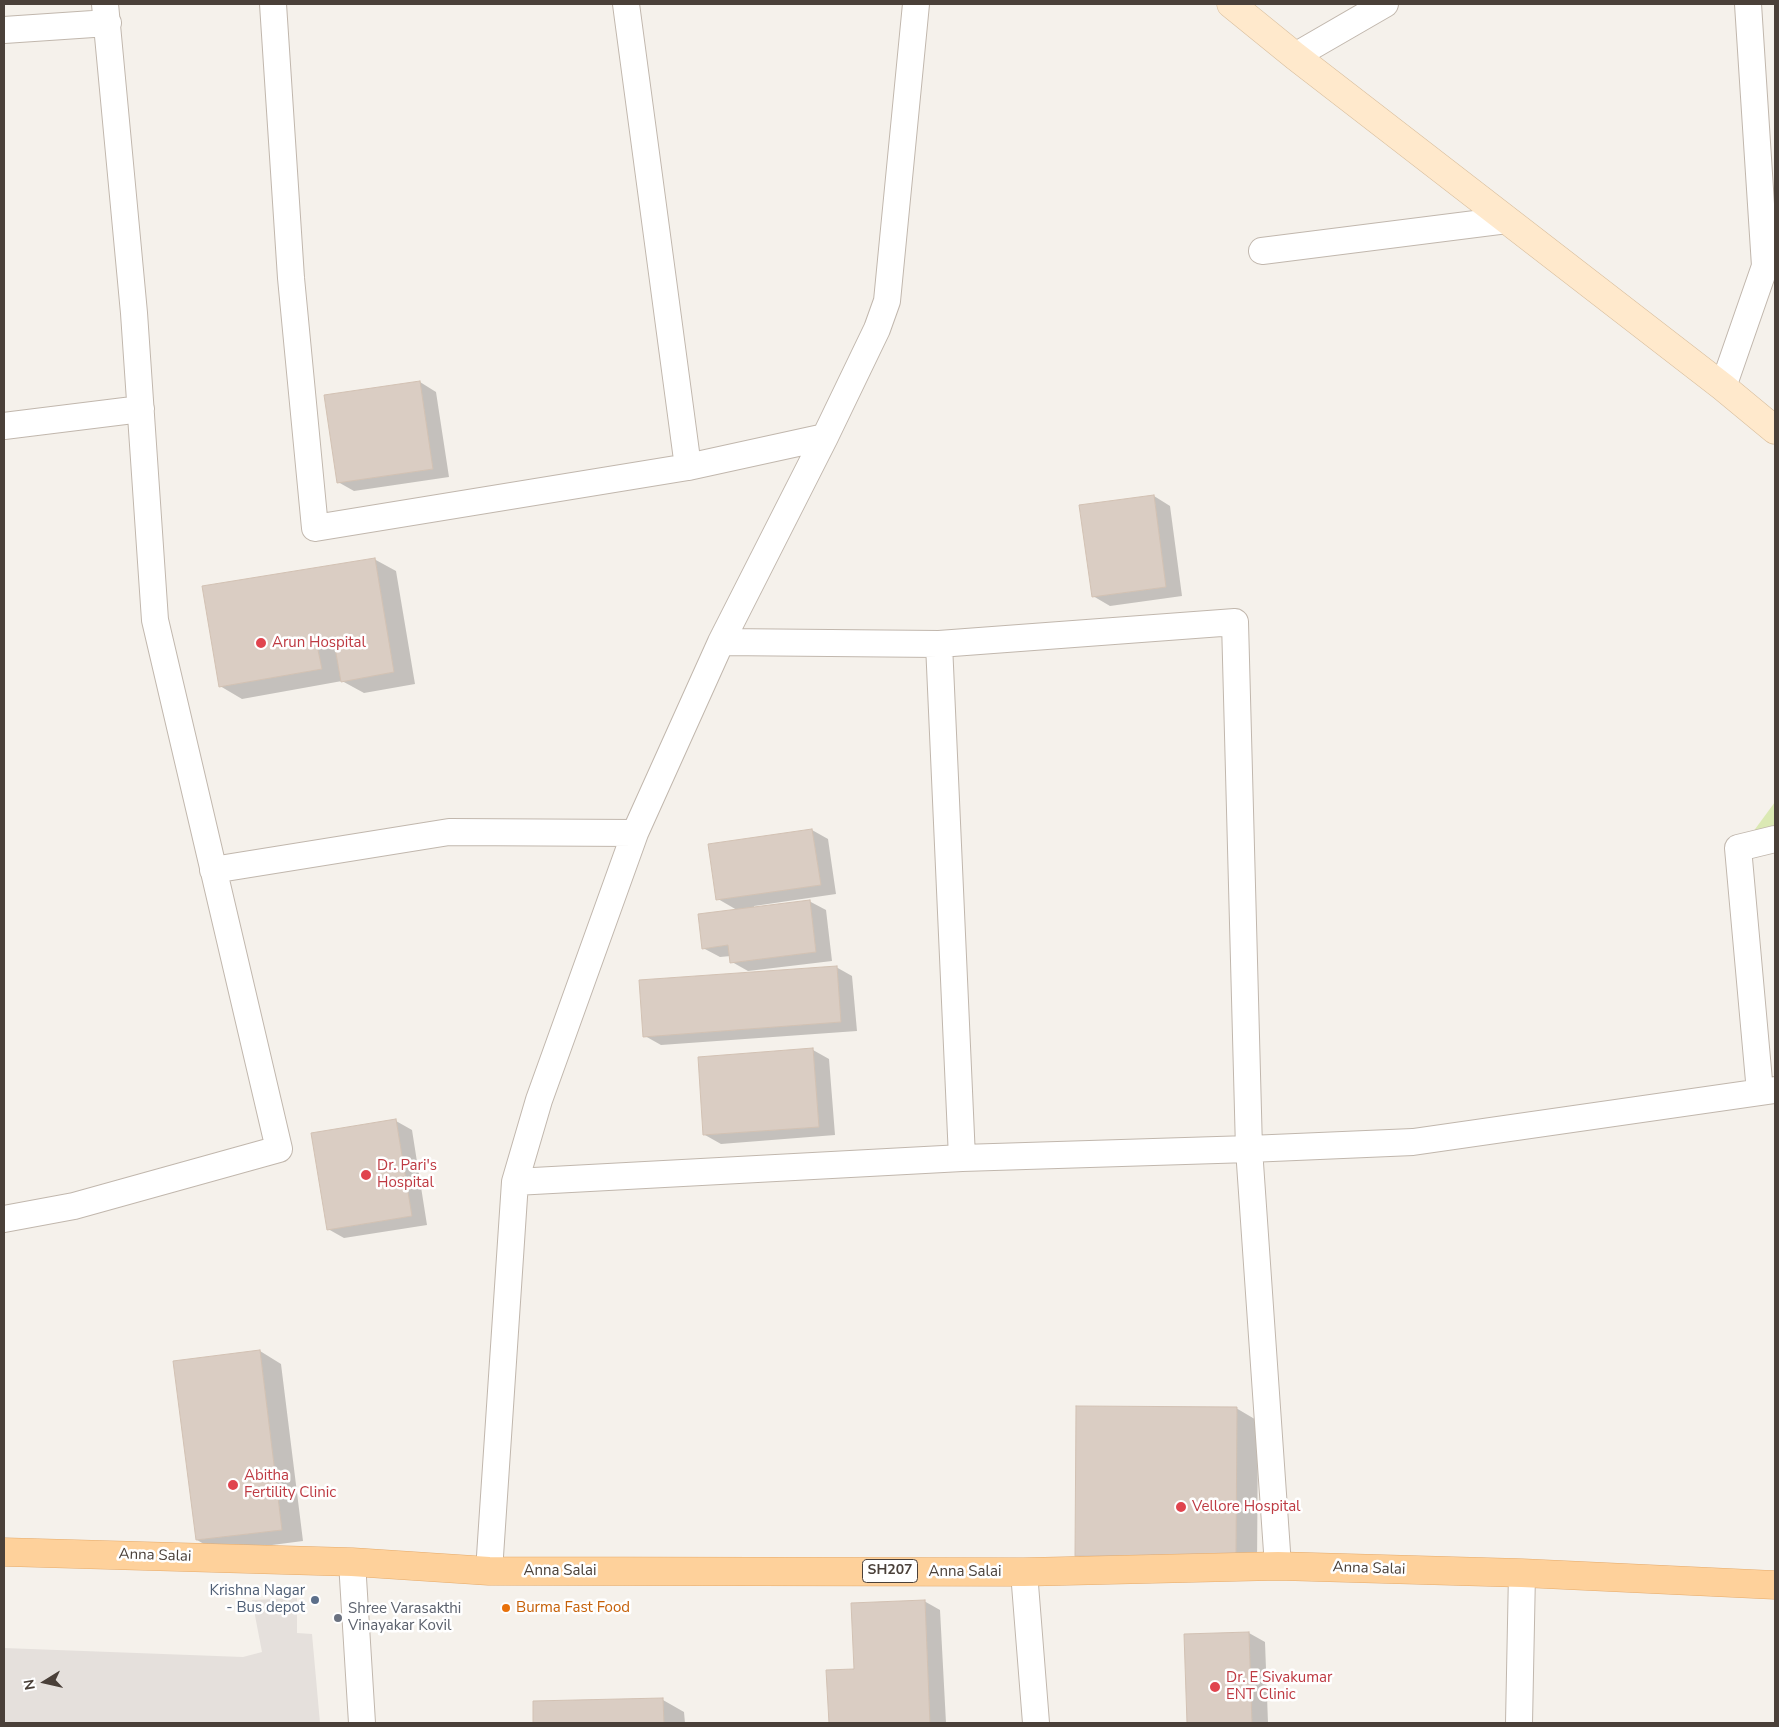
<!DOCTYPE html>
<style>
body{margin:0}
#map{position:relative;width:1779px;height:1727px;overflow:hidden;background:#f5f1eb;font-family:"Nunito Sans",sans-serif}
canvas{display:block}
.frame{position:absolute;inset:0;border:5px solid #4a4039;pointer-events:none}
.north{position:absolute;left:20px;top:1657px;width:50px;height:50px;-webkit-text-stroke:4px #fff;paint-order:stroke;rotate:260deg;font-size:14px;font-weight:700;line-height:20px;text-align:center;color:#4a4039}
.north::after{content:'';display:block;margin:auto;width:18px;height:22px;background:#4a4039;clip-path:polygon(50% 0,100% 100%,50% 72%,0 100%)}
</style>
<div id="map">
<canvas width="1779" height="1727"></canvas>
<div class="frame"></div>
<div class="north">N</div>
</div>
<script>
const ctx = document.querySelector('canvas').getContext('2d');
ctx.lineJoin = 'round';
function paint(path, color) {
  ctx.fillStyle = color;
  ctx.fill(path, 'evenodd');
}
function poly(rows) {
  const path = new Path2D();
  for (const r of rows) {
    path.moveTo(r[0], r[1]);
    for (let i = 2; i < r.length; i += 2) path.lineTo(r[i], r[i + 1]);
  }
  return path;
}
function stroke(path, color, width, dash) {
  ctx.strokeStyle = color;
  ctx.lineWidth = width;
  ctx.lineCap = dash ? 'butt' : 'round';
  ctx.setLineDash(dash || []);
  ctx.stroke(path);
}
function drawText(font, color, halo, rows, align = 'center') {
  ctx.font = font + ' "Nunito Sans",sans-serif';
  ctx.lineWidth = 5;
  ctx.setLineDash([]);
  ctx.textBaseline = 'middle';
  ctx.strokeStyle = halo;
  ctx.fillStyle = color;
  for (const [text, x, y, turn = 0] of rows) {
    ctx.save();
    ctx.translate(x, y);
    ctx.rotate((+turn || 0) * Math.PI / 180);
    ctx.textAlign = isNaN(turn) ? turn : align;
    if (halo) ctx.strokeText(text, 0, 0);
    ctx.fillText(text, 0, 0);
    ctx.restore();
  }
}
const industrial = poly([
 [297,1598,297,1633,312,1634,320,1723,4,1723,4,1648,243,1657,262,1652,252,1600]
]);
const green = poly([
 [1775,802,1775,829,1750,836]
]);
const shadow = poly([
 [420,382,436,392,449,477,354,491,338,482],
 [1154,496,1170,506,1182,596,1110,606,1093,596],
 [374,559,396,571,415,684,364,693,342,681,242,699,220,686],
 [812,830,828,839,836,894,754,906,754,908,809,901,826,910,832,961,748,971,732,962,731,956,720,957,703,948,737,910,718,899,710,845],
 [836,967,852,976,857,1031,661,1045,645,1036],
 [813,1050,829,1059,835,1135,721,1144,705,1135],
 [396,1121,412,1130,427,1225,344,1238,328,1229],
 [260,1351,281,1364,303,1541,218,1552,197,1540],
 [1236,1408,1258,1421,1257,1568,1098,1568,1077,1555],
 [924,1601,940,1610,946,1723,830,1723,827,1671,855,1670],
 [1249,1633,1265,1642,1268,1723,1188,1723,1185,1636],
 [663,1700,684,1712,685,1723,534,1723,534,1702]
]);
const building = poly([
 [420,381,433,469,337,483,324,395,420,381],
 [1154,495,1166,587,1092,597,1079,505,1154,495],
 [375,558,394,672,341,682,334,642,317,645,322,669,219,687,202,586,375,558],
 [812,829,821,885,716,900,708,844,812,829],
 [810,900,816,952,730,963,728,945,702,949,698,914,810,900],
 [837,966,841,1022,643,1037,639,980,837,966],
 [813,1048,819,1127,703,1135,698,1057,813,1048],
 [396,1119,412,1216,327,1230,311,1133,396,1119],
 [260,1350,282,1530,196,1540,173,1361,260,1350],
 [1076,1406,1237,1407,1236,1557,1075,1556,1076,1406],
 [925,1600,930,1723,829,1723,826,1670,854,1669,851,1603,925,1600],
 [1249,1632,1252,1723,1187,1723,1184,1634,1249,1632],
 [663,1698,664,1723,533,1723,533,1701,663,1698]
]);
const minor = poly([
 [273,4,291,278,315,528,688,467,825,437],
 [626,4,688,467],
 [4,30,108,23],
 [1295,56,1385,4],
 [1262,251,1507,220],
 [1723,387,1765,266,1748,4],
 [4,426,141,409],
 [721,642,939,644,1235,622,1249,1149,1278,1566],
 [939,644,962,1158],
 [213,870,449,832,635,833],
 [1760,1092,1738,848,1775,839],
 [515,1182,962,1158,1249,1149,1413,1142,1775,1090],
 [4,1219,74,1206,279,1149,155,620,134,313,105,4],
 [352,1562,362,1723],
 [489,1571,515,1182,539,1100,635,833,721,642,825,437,877,329,887,301,916,4],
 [1024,1572,1036,1723],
 [1519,1723,1522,1573]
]);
const secondary = poly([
 [1231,4,1295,56,1723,387,1775,430]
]);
const primary = poly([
 [4,1552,352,1562,489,1571,1024,1572,1278,1566,1522,1573,1775,1585]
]);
const markers = [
 [261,643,6,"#e0444e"],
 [366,1175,6,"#e0444e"],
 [233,1485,6,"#e0444e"],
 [1181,1507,6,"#e0444e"],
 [315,1600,5,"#5c6f8a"],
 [506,1608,5,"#e8710a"],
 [338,1618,5,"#6b7280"],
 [1215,1687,6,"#e0444e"]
];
const shields = [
 [890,1571,55]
];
const shieldNames = [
 ["SH207",890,1571]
];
const healthNames = [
 ["Arun Hospital",272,643],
 ["Dr. Pari's",377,1166],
 ["Hospital",377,1183],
 ["Abitha",244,1476],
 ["Fertility Clinic",244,1493],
 ["Vellore Hospital",1192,1507],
 ["Dr. E Sivakumar",1226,1678],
 ["ENT Clinic",1226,1695]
];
const streetNames = [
 ["Anna Salai",155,1556,2],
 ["Anna Salai",1369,1569,2],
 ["Anna Salai",560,1571],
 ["Anna Salai",965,1572]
];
const serviceNames = [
 ["Krishna Nagar",305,1591],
 ["- Bus depot",305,1608]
];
const foodNames = [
 ["Burma Fast Food",516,1608]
];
const worshipNames = [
 ["Shree Varasakthi",348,1609],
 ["Vinayakar Kovil",348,1626]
];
paint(industrial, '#e5e0dc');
paint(green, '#dbe9b4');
paint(shadow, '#0003');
paint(building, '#dacdc3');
stroke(building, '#d2c1b3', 1);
stroke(minor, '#c1b7ad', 28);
stroke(secondary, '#d8be9d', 29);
stroke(primary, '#e5aa6a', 29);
stroke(minor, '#fff', 26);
stroke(secondary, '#ffe9cc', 28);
stroke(primary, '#fed19b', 28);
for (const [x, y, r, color] of markers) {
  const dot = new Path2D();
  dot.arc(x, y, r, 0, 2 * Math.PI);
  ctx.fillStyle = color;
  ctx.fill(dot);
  stroke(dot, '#fff', 2);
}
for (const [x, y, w] of shields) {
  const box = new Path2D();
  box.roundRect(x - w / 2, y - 11.5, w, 23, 4);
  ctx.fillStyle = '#fff';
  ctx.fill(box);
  stroke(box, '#4a4039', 1);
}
drawText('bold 14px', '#4a4039', null, shieldNames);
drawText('15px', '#be3a42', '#fff', healthNames, 'left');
drawText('15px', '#4a4039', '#fff', streetNames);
drawText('15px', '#4e5e75', '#fff', serviceNames, 'right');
drawText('15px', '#c56008', '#fff', foodNames, 'left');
drawText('15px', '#5b616d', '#fff', worshipNames, 'left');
</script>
